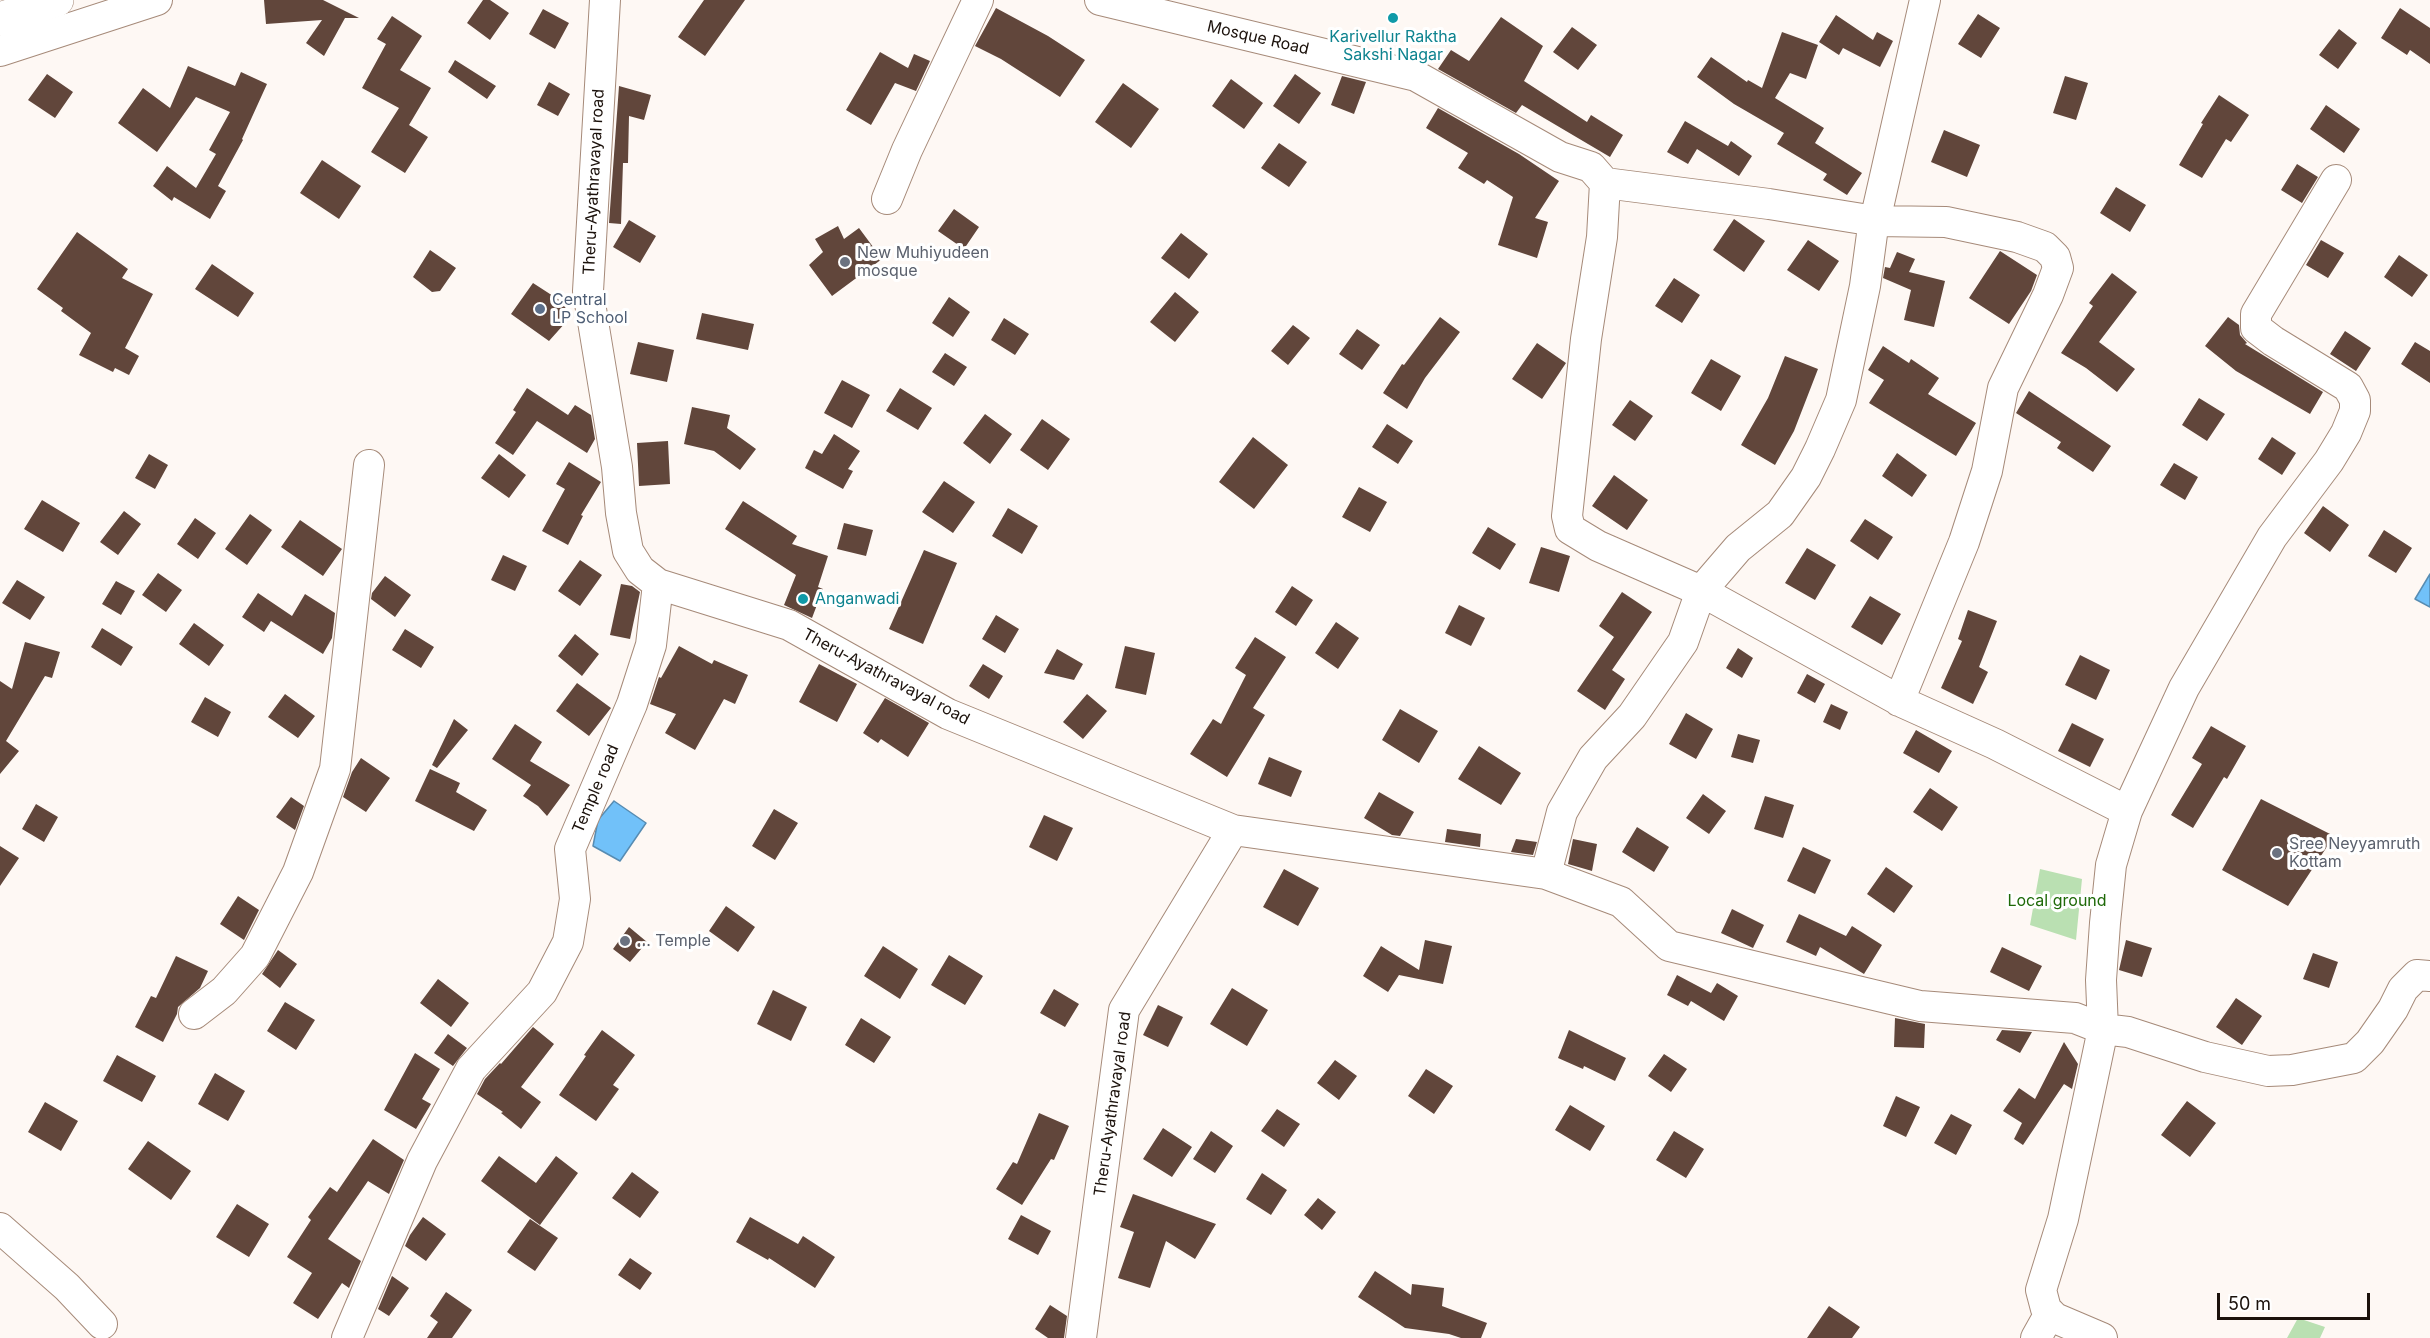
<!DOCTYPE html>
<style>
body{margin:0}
#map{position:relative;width:2430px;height:1338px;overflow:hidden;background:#fef8f4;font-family:Inter,sans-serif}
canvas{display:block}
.scale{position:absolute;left:2217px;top:1293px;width:153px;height:27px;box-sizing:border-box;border:3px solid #1b110b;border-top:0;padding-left:8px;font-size:18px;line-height:21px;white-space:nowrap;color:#1b110b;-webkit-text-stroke:4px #fff;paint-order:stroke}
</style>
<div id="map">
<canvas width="2430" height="1338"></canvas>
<div class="scale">50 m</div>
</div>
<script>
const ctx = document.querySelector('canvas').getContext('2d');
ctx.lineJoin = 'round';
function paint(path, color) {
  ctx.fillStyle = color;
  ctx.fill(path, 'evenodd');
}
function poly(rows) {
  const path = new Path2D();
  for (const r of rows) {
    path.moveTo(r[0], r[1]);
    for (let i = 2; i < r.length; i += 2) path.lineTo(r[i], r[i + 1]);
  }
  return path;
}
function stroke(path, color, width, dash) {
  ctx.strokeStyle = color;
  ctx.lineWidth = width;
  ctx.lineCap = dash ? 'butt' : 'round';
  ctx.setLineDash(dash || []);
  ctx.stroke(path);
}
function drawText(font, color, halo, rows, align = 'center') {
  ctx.font = font + ' Inter,sans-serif';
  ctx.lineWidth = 6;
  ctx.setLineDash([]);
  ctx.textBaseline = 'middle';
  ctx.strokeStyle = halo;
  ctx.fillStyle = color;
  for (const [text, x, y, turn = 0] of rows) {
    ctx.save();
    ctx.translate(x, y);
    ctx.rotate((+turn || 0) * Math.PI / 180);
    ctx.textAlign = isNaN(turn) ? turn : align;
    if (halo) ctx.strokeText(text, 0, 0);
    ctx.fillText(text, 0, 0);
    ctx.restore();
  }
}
const green = poly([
 [2040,869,2082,879,2076,940,2030,925],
 [2298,1318,2325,1327,2320,1338,2287,1338]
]);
const water = poly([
 [2430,574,2430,607,2415,599,2430,574],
 [614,801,646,823,620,861,593,846,598,820,614,801]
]);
const building = poly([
 [264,0,323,0,359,18,345,18,324,56,306,43,322,20,266,24],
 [483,0,490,0,509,13,490,40,467,23],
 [704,0,745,0,705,56,678,37],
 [996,8,1048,36,1085,60,1060,97,1001,59,975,46],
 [2400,8,2430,28,2430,64,2410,50,2407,55,2381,38],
 [543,9,569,23,555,49,529,34],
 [1978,14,2000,28,1981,58,1958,44],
 [1836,15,1873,40,1877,32,1893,41,1880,67,1843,48,1839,55,1819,42],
 [392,16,422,36,400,70,431,88,409,125,428,137,405,173,371,152,399,108,362,88,386,44,377,39],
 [1501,17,1543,46,1524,81,1587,122,1591,115,1623,135,1610,157,1522,105,1516,113,1438,69,1451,50,1469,61],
 [1572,27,1597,45,1578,70,1553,52],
 [2339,29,2357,43,2338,69,2319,55],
 [1782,32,1818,45,1806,79,1790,73,1775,98,1824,128,1815,143,1862,173,1847,195,1823,180,1827,174,1777,144,1784,133,1734,104,1697,77,1711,57,1747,82,1748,80,1762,88],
 [880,52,908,68,914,54,930,61,916,91,895,83,871,125,846,110],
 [455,60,496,86,487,99,448,72],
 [188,66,235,86,241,72,267,84,242,139,243,140,218,186,226,191,210,219,174,197,172,201,153,186,167,166,196,188,216,154,209,150,230,112,196,97,157,152,118,123,143,88,170,108],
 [47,74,73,92,55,118,28,100],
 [1295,74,1321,93,1299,124,1273,106],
 [1342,76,1366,82,1354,114,1331,105],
 [2065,76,2088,83,2076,120,2053,113],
 [1231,79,1263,103,1244,129,1212,106],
 [549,82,570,94,558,116,537,105],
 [1123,83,1159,109,1131,148,1095,122],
 [619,86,651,95,644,120,629,116,628,163,623,163,621,224,609,223],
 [2219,95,2249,115,2231,142,2226,139,2202,178,2179,165,2203,124,2201,123],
 [2326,105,2360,129,2344,153,2310,129],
 [1438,108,1519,154,1559,181,1535,218,1548,222,1537,258,1498,245,1513,197,1487,180,1484,184,1458,168,1468,153,1426,128],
 [1685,121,1728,146,1731,141,1752,156,1739,176,1697,149,1688,164,1667,152],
 [1944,130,1980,145,1967,177,1931,162],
 [1279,143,1307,162,1289,187,1261,168],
 [322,160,361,186,339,219,300,193],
 [2297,164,2318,177,2302,203,2281,190],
 [2116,187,2146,205,2130,232,2100,213],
 [954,209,979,227,964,249,938,231],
 [1734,219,1765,241,1744,272,1713,250],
 [629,220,656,236,640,263,613,247],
 [838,226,844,239,859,228,882,259,832,296,809,265,823,252,815,239],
 [77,232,128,269,122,278,153,294,125,348,139,356,129,375,115,368,113,372,79,355,91,333,61,311,63,308,37,289],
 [1181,233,1208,254,1189,279,1161,258],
 [1808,240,1839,261,1819,291,1787,270],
 [2321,240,2344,253,2328,278,2306,265],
 [430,250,456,268,440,291,432,292,413,277],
 [2000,251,2037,275,2031,291,2009,324,1969,298],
 [1897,252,1915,259,1909,272,1945,281,1934,327,1904,320,1911,290,1883,278,1885,267,1890,268],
 [2399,255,2428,275,2412,297,2384,277],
 [212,264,254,293,238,317,195,289],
 [2112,273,2137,292,2099,342,2135,369,2117,392,2086,368,2061,353,2093,306,2089,303],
 [1674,278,1700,295,1682,323,1655,306],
 [533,283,567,305,562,313,566,322,549,341,511,314],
 [1175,292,1199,312,1175,342,1150,322],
 [949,297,970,312,953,337,932,323],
 [702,313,754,324,748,350,696,339],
 [1440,317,1460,332,1425,378,1407,409,1383,393,1402,364,1404,365],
 [2228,317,2239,325,2240,335,2247,343,2245,344,2323,392,2310,414,2236,371,2205,346],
 [1004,318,1029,334,1015,355,991,340],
 [1293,325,1310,338,1288,365,1271,351],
 [1357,329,1380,345,1362,370,1339,354],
 [2345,331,2371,348,2356,371,2330,354],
 [638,342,674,350,667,382,630,374],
 [2415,342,2430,351,2430,383,2401,364],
 [1537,343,1566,363,1542,399,1512,379],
 [1883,346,1909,363,1911,359,1939,378,1928,394,1976,423,1956,456,1869,403,1884,380,1868,370],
 [945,353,967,367,954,386,932,372],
 [1785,356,1818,369,1794,431,1775,465,1741,445,1768,398],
 [1711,359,1741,376,1721,411,1691,393],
 [842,380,870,395,852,428,824,413],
 [527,388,568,415,575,405,591,415,595,439,587,453,537,421,513,455,495,443,516,412,513,410],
 [900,388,932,408,918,430,886,411],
 [2029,391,2111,446,2093,472,2057,448,2061,442,2016,413],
 [2199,398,2225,414,2207,441,2182,425],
 [1630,400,1653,416,1635,441,1612,425],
 [692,407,730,415,727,428,756,449,740,470,714,451,684,444],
 [985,414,1012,434,990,464,963,443],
 [1042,419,1070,439,1048,470,1020,450],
 [1387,424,1413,441,1398,464,1372,447],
 [834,434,860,451,848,469,853,471,843,489,805,468,814,450,822,454],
 [1253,437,1288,465,1254,509,1219,482],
 [2272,437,2296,453,2282,475,2258,459],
 [668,441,670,484,639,486,637,443],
 [1897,453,1927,475,1912,497,1882,476],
 [149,454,168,465,155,489,135,478],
 [499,454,526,475,509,498,481,478],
 [569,462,601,482,581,515,583,516,568,545,542,531,565,489,556,484],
 [2174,463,2198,477,2185,500,2160,485],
 [1614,475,1648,500,1627,530,1592,506],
 [944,481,975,502,953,533,922,512],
 [1359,487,1387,502,1370,532,1342,517],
 [42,500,80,523,63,552,24,529],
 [743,501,797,536,792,544,828,556,818,587,823,589,812,618,784,605,796,575,725,529],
 [2323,506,2349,525,2330,552,2304,533],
 [1008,508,1038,526,1022,554,992,536],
 [124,511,141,524,118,555,100,542],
 [250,514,272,530,247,565,225,549],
 [195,518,216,533,198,559,177,544],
 [1865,519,1893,537,1878,560,1850,541],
 [300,520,342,549,323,576,281,547],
 [844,523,873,530,866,556,837,549],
 [1488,527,1516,544,1500,570,1472,553],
 [2384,530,2412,548,2396,573,2368,556],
 [1541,547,1570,556,1559,592,1529,583],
 [1807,548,1836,565,1815,600,1785,583],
 [924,550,957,563,923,644,889,629],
 [503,555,527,566,515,591,491,580],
 [580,560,602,575,580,606,558,591],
 [158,573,182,590,166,612,142,595],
 [385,576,411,595,395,617,371,599,372,593],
 [17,580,45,597,30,620,2,603],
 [116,581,135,591,121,615,102,604],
 [621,584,632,586,640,592,630,639,610,635],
 [1292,586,1313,600,1296,626,1275,612],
 [1622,592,1652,612,1612,670,1625,679,1605,710,1577,691,1614,637,1599,626],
 [258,593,292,616,305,594,335,613,332,638,323,654,271,621,264,632,242,617],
 [1870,596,1901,614,1882,645,1851,627],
 [1459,605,1485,618,1471,646,1445,633],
 [1968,610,1997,621,1979,667,1988,672,1973,704,1941,688,1962,641,1958,639],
 [996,615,1019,629,1005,653,982,639],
 [1336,622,1359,638,1338,669,1315,653],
 [194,623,224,645,209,666,179,644],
 [102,628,133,647,121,666,91,647],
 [405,629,434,647,421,668,392,650],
 [575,634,599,654,582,676,558,656],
 [1255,637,1286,657,1253,708,1265,715,1227,777,1190,754,1213,719,1221,724,1246,675,1235,668],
 [25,642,60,652,52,678,45,676,6,741,19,751,0,774,0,681,12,689],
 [679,646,712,664,714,660,748,675,735,704,724,699,695,750,665,733,676,714,650,704,659,677,661,678],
 [1125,646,1155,653,1146,695,1115,688],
 [1738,648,1753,658,1742,678,1726,668],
 [1057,649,1083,664,1074,680,1044,673],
 [2080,655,2110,670,2096,700,2065,685],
 [819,664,857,684,837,722,799,702],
 [983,664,1003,676,989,699,969,686],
 [1807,674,1825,684,1815,703,1797,693],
 [577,683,611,708,589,736,556,711],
 [285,694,315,716,298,738,268,717],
 [1087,694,1107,711,1083,739,1063,722],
 [205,697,231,712,218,737,191,722],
 [885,698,929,723,908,757,881,739,878,743,863,733],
 [1831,704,1848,712,1840,730,1823,722],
 [1400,709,1438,731,1419,763,1382,740],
 [1686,713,1713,729,1696,759,1669,744],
 [454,719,468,730,437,768,432,765],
 [2072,723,2104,739,2090,767,2058,751],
 [515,724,542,742,530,761,570,785,547,816,538,806,523,796,531,785,492,759],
 [2211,726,2246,746,2227,779,2224,777,2193,828,2171,815,2202,764,2192,758],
 [1916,730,1952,751,1939,773,1903,753],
 [1738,734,1760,740,1753,763,1731,757],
 [1479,746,1521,773,1501,805,1458,779],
 [1269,757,1302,771,1291,797,1258,784],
 [361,758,390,778,366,812,343,797,352,772],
 [430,769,460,783,456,792,487,810,474,831,415,801],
 [1930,788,1958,807,1942,831,1913,812],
 [1379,792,1414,812,1400,836,1392,835,1364,818],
 [1703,794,1726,811,1709,834,1686,818],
 [1765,796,1794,805,1783,838,1754,829],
 [291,797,304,806,295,830,276,817],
 [2261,799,2334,836,2288,906,2222,870],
 [36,804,58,817,44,842,22,829],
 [774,809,798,823,775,860,752,846],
 [1044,815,1073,828,1057,861,1029,847],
 [1637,827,1669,847,1654,872,1622,852],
 [1447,829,1481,834,1480,847,1445,842],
 [1516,839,1537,842,1533,855,1511,852],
 [1573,839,1597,844,1592,871,1568,864],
 [0,846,19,858,0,886],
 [1803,847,1831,860,1815,894,1787,881],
 [1886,867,1913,886,1894,913,1867,894],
 [1284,869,1319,888,1298,926,1263,907],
 [238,896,259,910,244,940,220,924],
 [726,906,755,927,738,952,709,931],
 [1732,909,1764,925,1753,948,1721,933],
 [1799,914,1846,936,1852,926,1882,945,1864,974,1820,947,1816,956,1786,942],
 [629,927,647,942,630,962,613,949],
 [1425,940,1452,946,1443,984,1399,975,1388,992,1363,976,1381,946,1419,970],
 [2126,940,2152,948,2142,977,2119,970],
 [883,946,918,969,900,999,864,976],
 [2002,947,2042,966,2029,991,1990,972],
 [278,950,297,964,280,988,262,974],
 [2313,953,2338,962,2329,988,2303,979],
 [949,955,983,976,965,1005,931,985],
 [176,956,208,971,200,988,178,1007,177,1014,163,1042,135,1027,151,996,156,998],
 [1677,975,1711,993,1717,983,1738,996,1724,1021,1691,1001,1688,1006,1667,995],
 [438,979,469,1003,451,1027,420,1003],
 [1232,988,1268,1010,1247,1046,1210,1024],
 [1054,989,1079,1004,1065,1027,1040,1013],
 [773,990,807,1007,791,1041,757,1024],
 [2236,998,2262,1016,2242,1045,2216,1027],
 [285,1002,315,1020,296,1050,267,1031],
 [1158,1005,1183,1017,1168,1047,1143,1035],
 [861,1018,891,1037,874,1063,845,1045],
 [1895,1018,1925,1024,1924,1048,1894,1047],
 [533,1027,554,1044,521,1087,541,1102,521,1129,501,1113,503,1112,477,1094,485,1079,500,1063,501,1064],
 [602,1030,635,1055,613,1085,619,1089,596,1121,559,1095,586,1056,584,1055],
 [1569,1030,1626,1058,1615,1081,1584,1066,1583,1069,1558,1058],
 [2002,1030,2032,1032,2020,1053,1996,1040],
 [448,1034,467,1048,453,1066,434,1053],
 [2064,1042,2078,1064,2072,1089,2064,1084,2023,1145,2014,1139,2022,1123,2003,1111,2019,1088,2035,1099],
 [415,1053,440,1069,422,1099,431,1104,416,1129,384,1110],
 [1664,1054,1687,1069,1671,1092,1648,1076],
 [117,1055,156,1076,142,1102,103,1081],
 [1335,1060,1357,1076,1339,1100,1317,1083],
 [1426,1069,1453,1086,1434,1114,1408,1096],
 [215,1073,245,1091,228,1121,198,1104],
 [1896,1096,1920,1107,1906,1137,1883,1126],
 [2187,1101,2216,1123,2190,1157,2161,1135],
 [45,1102,78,1121,61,1151,28,1132],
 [1570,1105,1605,1126,1590,1151,1555,1130],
 [1277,1109,1300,1124,1284,1147,1261,1131],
 [1039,1113,1069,1126,1054,1160,1051,1159,1022,1205,996,1189,1013,1162,1017,1164],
 [1951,1114,1972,1125,1956,1155,1934,1143],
 [1163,1128,1192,1147,1172,1177,1143,1159],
 [1211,1131,1233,1146,1215,1173,1193,1159],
 [1674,1131,1704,1149,1686,1178,1656,1160],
 [373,1139,404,1160,389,1194,368,1181,328,1239,361,1261,349,1288,342,1283,318,1319,293,1303,312,1273,287,1257,311,1220,308,1217,330,1187,337,1192],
 [148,1141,191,1171,171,1200,128,1169],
 [499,1156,536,1183,556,1156,578,1173,540,1225,481,1181],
 [632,1172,659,1192,640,1218,612,1198],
 [1262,1173,1287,1190,1271,1215,1246,1199],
 [1133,1194,1216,1224,1195,1259,1166,1241,1150,1288,1118,1278,1134,1232,1120,1227],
 [1318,1198,1336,1212,1322,1230,1304,1215],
 [237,1204,269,1224,249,1257,216,1237],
 [1021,1215,1051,1231,1038,1255,1008,1239],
 [423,1217,446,1234,426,1261,405,1246,410,1235],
 [750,1217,798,1244,803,1236,835,1257,815,1288,769,1258,768,1260,736,1242],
 [530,1219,558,1238,535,1271,507,1252],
 [630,1258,652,1273,640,1290,618,1275],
 [1375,1271,1411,1295,1412,1284,1444,1288,1442,1306,1487,1323,1481,1338,1461,1338,1449,1334,1405,1328,1358,1297],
 [392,1276,409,1288,389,1316,378,1309],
 [446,1292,472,1310,452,1338,427,1338,438,1322,430,1316],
 [1050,1305,1067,1316,1064,1338,1048,1338,1035,1329],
 [1829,1306,1860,1327,1852,1338,1807,1338]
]);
const minor = poly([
 [605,0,588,291,617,467,621,513,628,551,640,570,658,584,789,625,948,714,1233,830,1124,1010,1081,1338],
 [1100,0,1416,76,1560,157,1591,167,1605,183,1602,237,1586,339,1567,516,1570,529,1598,546,1701,591,1904,703,1995,744,2127,811],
 [0,51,157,0],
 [2336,180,2256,314,2256,328,2273,341,2348,387,2355,400,2355,411,2346,433,2329,461,2272,537,2184,688,2127,811,2111,865,2105,923,2101,980,2103,1029,2128,1032,2205,1057,2268,1071,2292,1070,2354,1058,2370,1042,2393,1009,2403,989,2417,975,2430,976],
 [1605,183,1769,204,1875,221,1946,222,2017,237,2045,247,2055,257,2058,268,2048,295,2003,388,1987,471,1964,542,1899,701],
 [887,199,907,150,978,0],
 [1233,830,1546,874,1621,902,1669,946,1920,1006,2075,1018,2103,1029,2063,1219,2041,1290,2046,1309,2055,1318,2102,1338],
 [1546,874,1562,812,1593,758,1632,716,1683,642,1701,591,1738,548,1780,514,1806,477,1820,449,1841,400,1865,286,1872,234,1925,0],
 [194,1014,224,991,255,956,298,872,335,769,369,465],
 [0,1228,67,1287,102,1324],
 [347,1338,422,1161,471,1069,542,992,568,942,575,899,570,849,632,704,651,645,658,584],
 [2036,1338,2050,1313]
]);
const highway = poly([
 [0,19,57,0]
]);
const markers = [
 [1393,18,6,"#0f9aa8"],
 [845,262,6,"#6b7280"],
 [540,309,6,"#5c6f8a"],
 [803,599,6,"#0f9aa8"],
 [2277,853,6,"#6b7280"],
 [625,941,6,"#6b7280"]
];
const cultureNames = [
 ["Karivellur Raktha",1393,37],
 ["Sakshi Nagar",1393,55],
 ["Anganwadi",815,599,"left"]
];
const streetNames = [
 ["Mosque Road",1258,38,13],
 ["Theru-Ayathravayal road",594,182,-87],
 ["Theru-Ayathravayal road",886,677,28],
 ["Temple road",596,789,-67],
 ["Theru-Ayathravayal road",1113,1104,-82]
];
const worshipNames = [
 ["New Muhiyudeen",857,253],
 ["mosque",857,271],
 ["Sree Neyyamruth",2289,844],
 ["Kottam",2289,862],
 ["... Temple",637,941]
];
const serviceNames = [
 ["Central",552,300],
 ["LP School",552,318]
];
const parkNames = [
 ["Local ground",2057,901]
];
paint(green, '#bae0b2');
paint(water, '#71c1f9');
stroke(water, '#578cb2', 1.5);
paint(building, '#61463b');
stroke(minor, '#a68a79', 32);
stroke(highway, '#a68a79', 34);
stroke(minor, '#fff', 30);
stroke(highway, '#fff', 33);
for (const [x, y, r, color] of markers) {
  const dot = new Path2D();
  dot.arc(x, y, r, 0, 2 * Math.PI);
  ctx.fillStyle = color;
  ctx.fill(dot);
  stroke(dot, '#fff', 2);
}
drawText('16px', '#0d838f', '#fff', cultureNames);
drawText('16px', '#1b110b', '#fff', streetNames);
drawText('16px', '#5b616d', '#fff', worshipNames, 'left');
drawText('16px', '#4e5e75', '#fff', serviceNames, 'left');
drawText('16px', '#1e6908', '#fff', parkNames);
</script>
